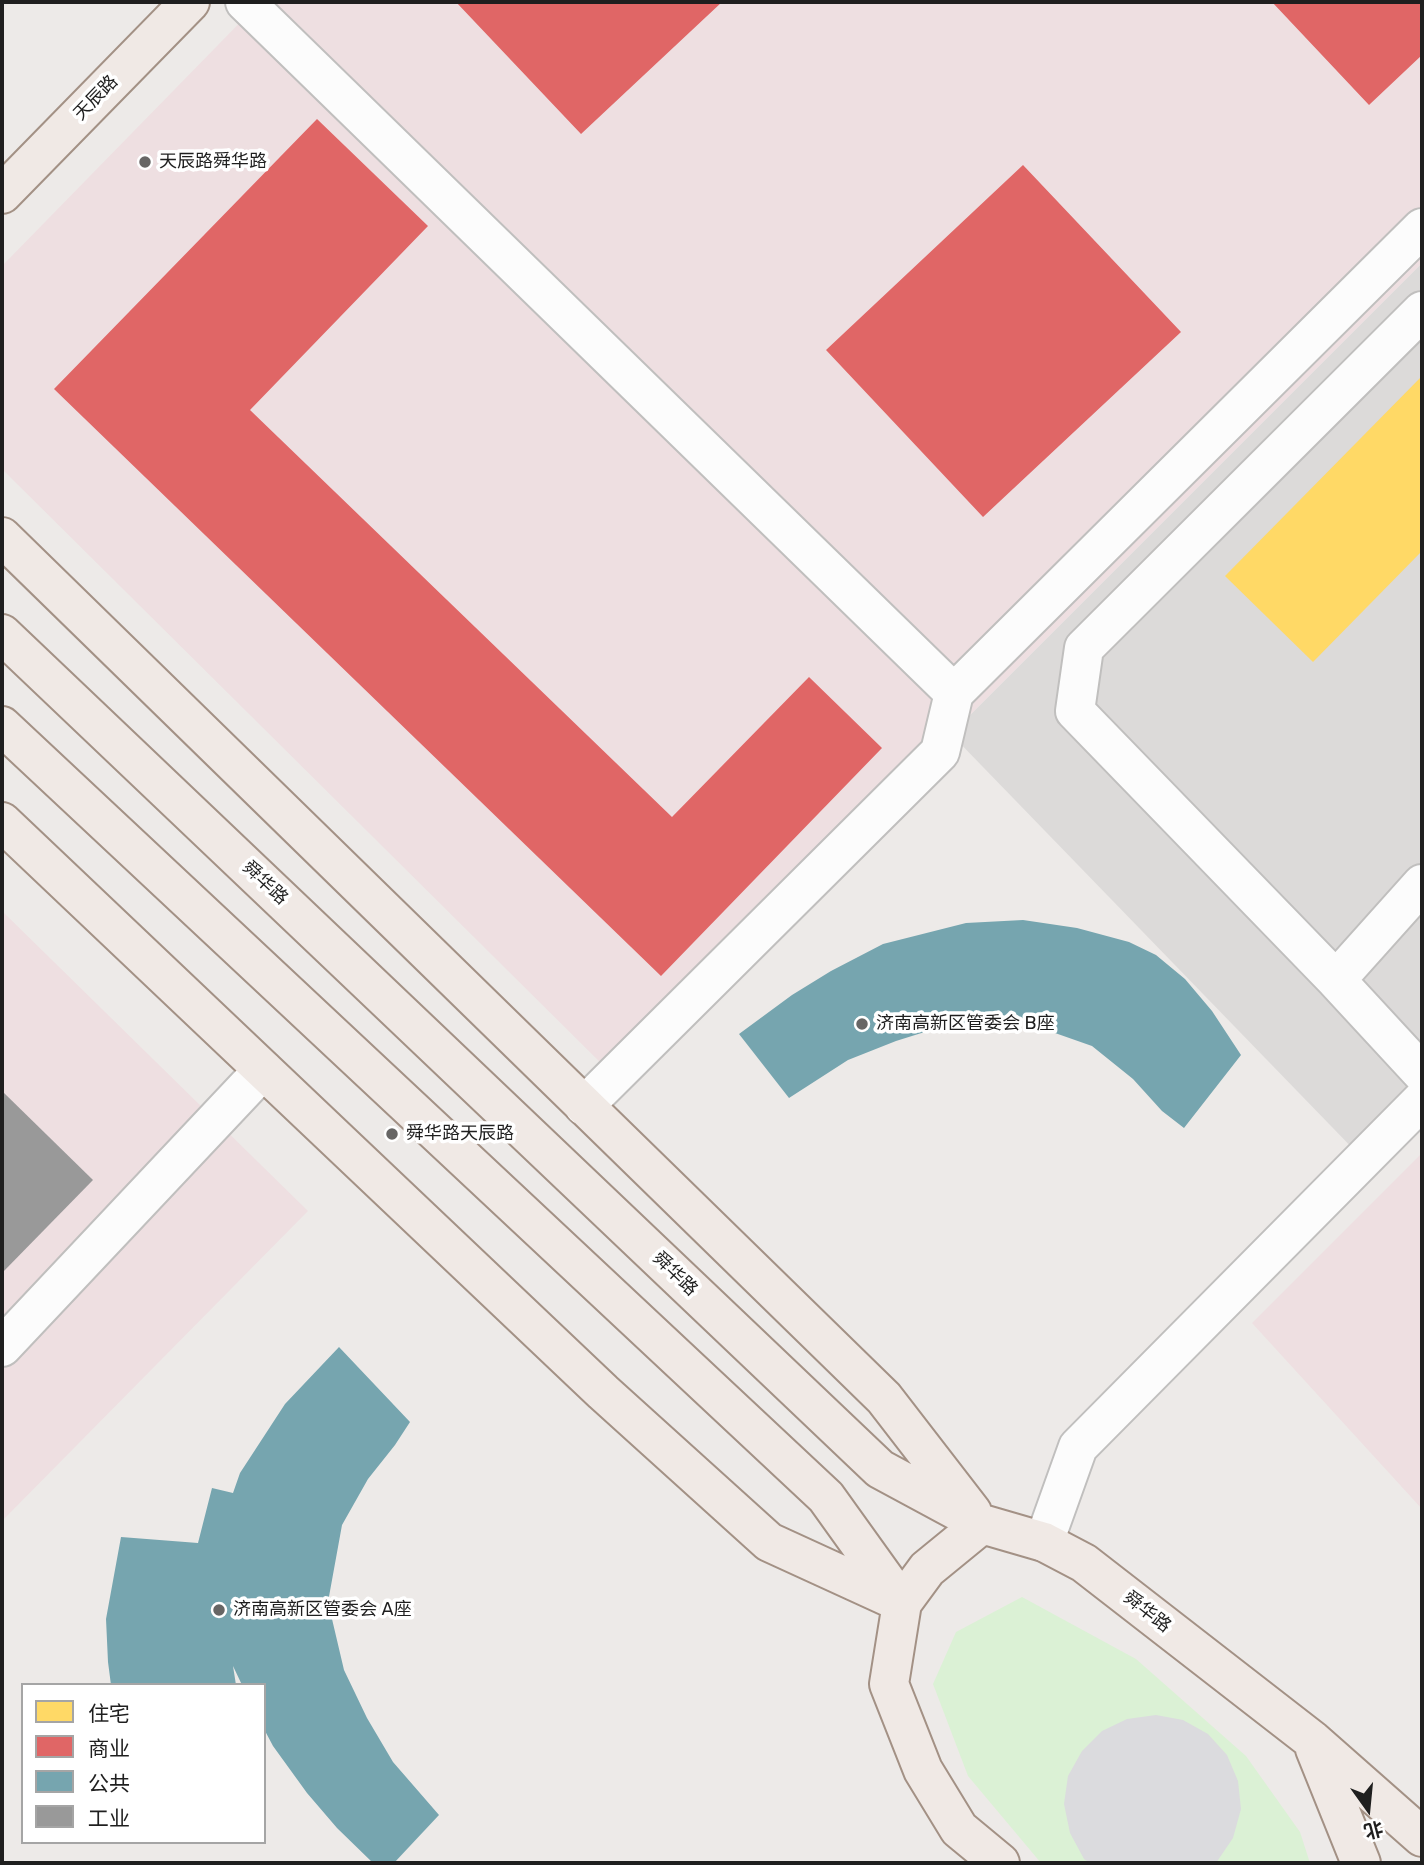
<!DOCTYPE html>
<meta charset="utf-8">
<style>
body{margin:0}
#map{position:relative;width:1424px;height:1865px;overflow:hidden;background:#edeae8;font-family:Rubik,"Noto Sans SC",sans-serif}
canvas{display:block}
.frame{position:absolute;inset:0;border:4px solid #1f1f1f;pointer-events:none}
.legend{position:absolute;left:21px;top:1683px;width:245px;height:161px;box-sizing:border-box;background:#fff;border:2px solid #a5a5a5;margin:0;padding:9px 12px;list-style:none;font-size:21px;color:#1f1f1f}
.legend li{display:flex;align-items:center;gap:14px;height:35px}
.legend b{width:35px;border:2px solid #a5a5a5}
.north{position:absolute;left:1333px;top:1774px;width:70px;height:70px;-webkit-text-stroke:5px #fff;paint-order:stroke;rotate:165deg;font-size:19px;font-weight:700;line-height:28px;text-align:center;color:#1f1f1f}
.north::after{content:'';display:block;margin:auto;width:24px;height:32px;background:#1f1f1f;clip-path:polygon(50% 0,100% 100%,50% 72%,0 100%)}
</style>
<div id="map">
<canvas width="1424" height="1865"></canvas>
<div class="frame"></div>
<ul class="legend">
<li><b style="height:19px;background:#ffd966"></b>住宅</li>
<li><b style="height:19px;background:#e06666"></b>商业</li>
<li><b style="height:19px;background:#76a5af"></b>公共</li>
<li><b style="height:19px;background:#999"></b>工业</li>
</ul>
<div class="north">北</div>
</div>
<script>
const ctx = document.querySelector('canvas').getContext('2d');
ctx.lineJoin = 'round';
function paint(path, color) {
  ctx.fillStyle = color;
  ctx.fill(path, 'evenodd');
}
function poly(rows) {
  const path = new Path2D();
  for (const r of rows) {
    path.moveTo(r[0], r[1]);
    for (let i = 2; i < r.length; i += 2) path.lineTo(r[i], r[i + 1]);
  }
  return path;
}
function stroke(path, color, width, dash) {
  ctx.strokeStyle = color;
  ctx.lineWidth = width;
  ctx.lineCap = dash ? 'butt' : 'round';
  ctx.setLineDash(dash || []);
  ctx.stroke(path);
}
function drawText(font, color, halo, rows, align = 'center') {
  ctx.font = font + ' Rubik,"Noto Sans SC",sans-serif';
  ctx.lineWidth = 7;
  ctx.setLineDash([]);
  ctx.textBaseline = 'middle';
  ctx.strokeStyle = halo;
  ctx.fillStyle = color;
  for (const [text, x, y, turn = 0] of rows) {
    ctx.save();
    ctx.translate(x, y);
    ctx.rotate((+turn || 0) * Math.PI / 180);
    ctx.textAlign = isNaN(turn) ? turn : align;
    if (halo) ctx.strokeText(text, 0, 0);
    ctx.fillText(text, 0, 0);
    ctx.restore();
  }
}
const residential = poly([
 [1422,263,1422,1107,1362,1158,951,734]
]);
const commercial = poly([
 [260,2,1422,2,1422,263,951,734,614,1076,2,469,2,266],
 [2,911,308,1211,2,1521],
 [1422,1153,1422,1509,1252,1323]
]);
const park = poly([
 [1022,1597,1136,1659,1246,1756,1300,1832,1310,1863,1041,1863,968,1776,933,1684,956,1632]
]);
const plaza = poly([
 [1156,1715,1183,1720,1208,1734,1227,1755,1238,1781,1241,1809,1233,1838,1216,1863,1090,1863,1084,1859,1070,1833,1064,1804,1068,1776,1082,1751,1102,1731,1127,1719]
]);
const homes = poly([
 [1422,376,1422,551,1313,662,1225,576]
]);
const shops = poly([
 [456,2,722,2,581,134],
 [1272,2,1422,2,1422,55,1369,105],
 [317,119,428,226,250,410,672,817,809,677,882,748,661,976,54,389],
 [1023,165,1181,332,983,517,826,350]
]);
const public = poly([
 [1023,920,1077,928,1129,942,1156,955,1185,979,1212,1011,1241,1055,1184,1128,1162,1111,1133,1079,1092,1046,1018,1020,947,1025,896,1041,848,1060,789,1098,739,1034,792,995,831,971,883,944,966,923],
 [339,1347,410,1422,395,1445,368,1479,342,1525,328,1602,344,1670,367,1718,393,1762,439,1815,394,1863,373,1863,337,1828,307,1793,273,1746,264,1729,264,1685,242,1685,233,1666,236,1685,111,1685,108,1662,106,1619,121,1537,198,1543,212,1488,233,1493,240,1473,285,1404]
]);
const industry = poly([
 [2,1091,93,1180,2,1273]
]);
const minor = poly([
 [245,2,954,693,1422,228],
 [1422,311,1084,648,1075,711,1336,980,1422,1073],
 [1336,980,1422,884],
 [584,1106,940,752,954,693],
 [2,1347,263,1070],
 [1044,1542,1078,1447,1422,1100]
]);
const major = poly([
 [2,194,190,2],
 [2,537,884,1398,972,1512],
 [2,634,880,1469,982,1524,1044,1542,1084,1563,1312,1740,1422,1837],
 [2,726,826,1497,902,1603,889,1684,923,1770,959,1829,1000,1863],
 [2,822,603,1392,769,1542,900,1602],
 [902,1603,927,1569,982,1524],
 [1315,1749,1361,1863]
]);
const markers = [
 [145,162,7,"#676665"],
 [862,1024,7,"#676665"],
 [392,1134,7,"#676665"],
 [219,1610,7,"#676665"]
];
const streetNames = [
 ["天辰路",96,98,-46],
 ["舜华路",265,883,43],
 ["舜华路",675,1274,44],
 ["舜华路",1147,1612,38]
];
const poiNames = [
 ["天辰路舜华路",159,162],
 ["济南高新区管委会 B座",876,1024],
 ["舜华路天辰路",406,1134],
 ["济南高新区管委会 A座",233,1610]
];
paint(residential, '#dcdad9');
paint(commercial, '#eedfe1');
paint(park, '#dbf1d5');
paint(plaza, '#dbdbde');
paint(homes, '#ffd966');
paint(shops, '#e06666');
paint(public, '#76a5af');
paint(industry, '#999');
stroke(minor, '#c0bfbe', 42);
stroke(major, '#a39185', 42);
stroke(minor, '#fcfcfc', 38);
stroke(major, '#f0e9e5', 38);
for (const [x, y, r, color] of markers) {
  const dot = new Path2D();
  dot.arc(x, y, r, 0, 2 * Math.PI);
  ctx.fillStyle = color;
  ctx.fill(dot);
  stroke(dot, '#fff', 2.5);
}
drawText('18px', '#1f1f1f', '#fff', streetNames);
drawText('18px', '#1f1f1f', '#fff', poiNames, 'left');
</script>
